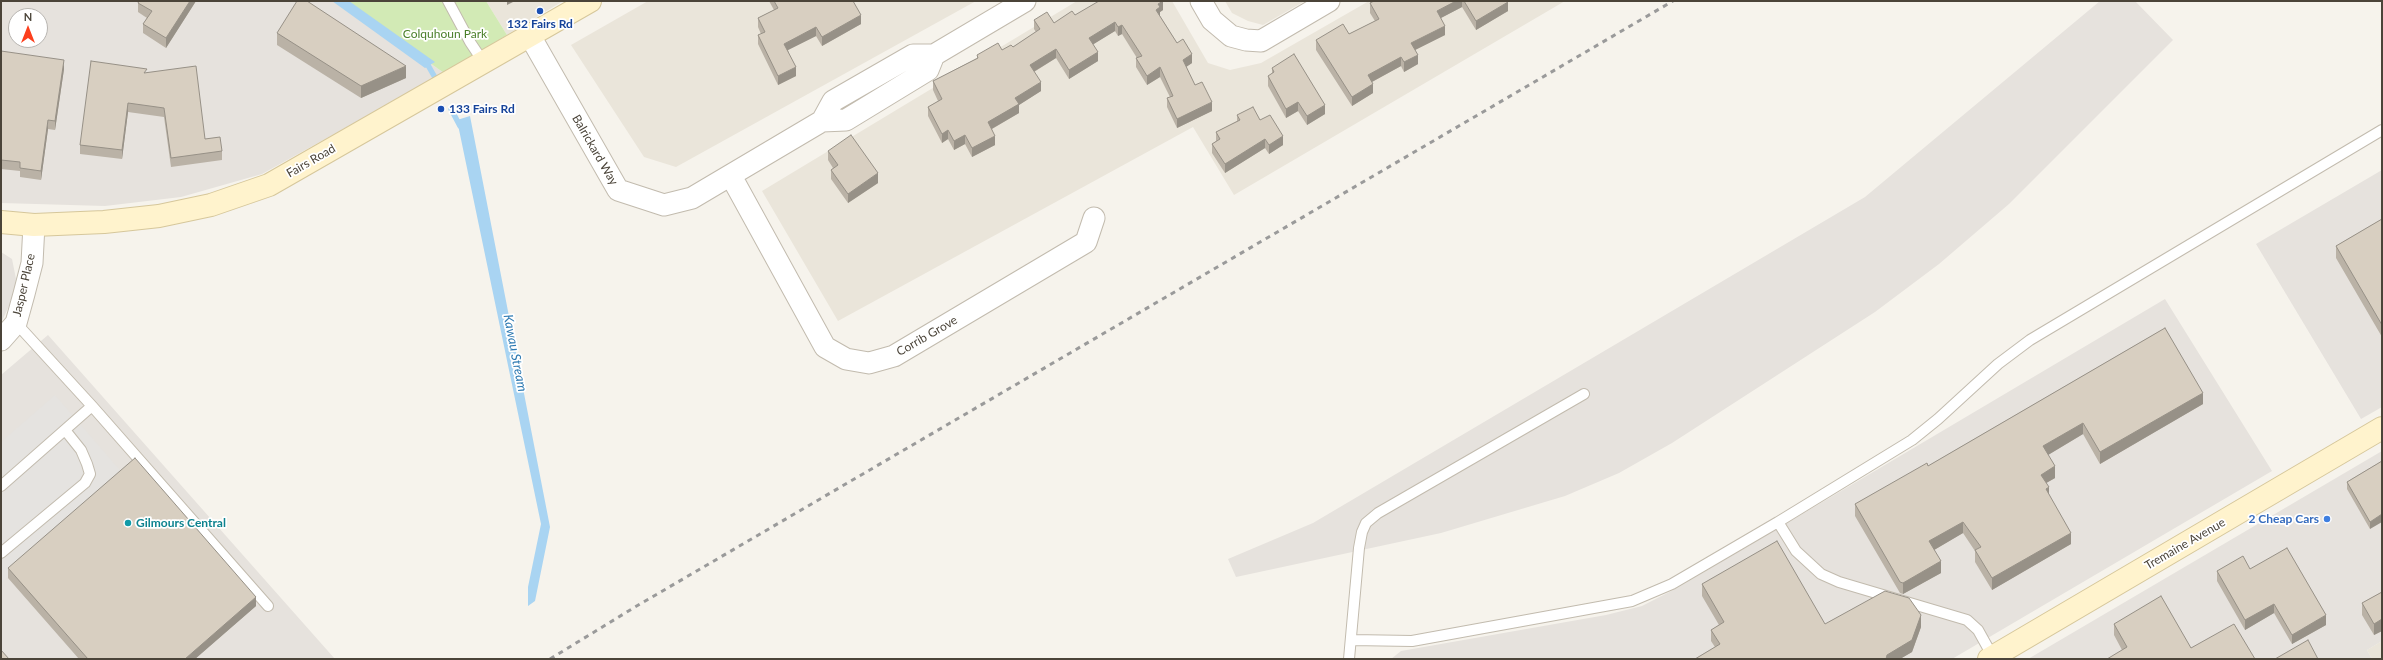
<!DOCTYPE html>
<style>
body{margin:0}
#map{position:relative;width:2383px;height:660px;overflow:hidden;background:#f6f3ec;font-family:Lato,sans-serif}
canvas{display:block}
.frame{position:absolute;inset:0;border:2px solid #4b4439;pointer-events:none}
.north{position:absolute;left:8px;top:8px;width:40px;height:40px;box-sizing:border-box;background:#fff;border:1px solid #b7b4b0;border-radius:50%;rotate:0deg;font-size:11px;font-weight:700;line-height:16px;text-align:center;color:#4b4439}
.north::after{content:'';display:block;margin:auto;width:14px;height:18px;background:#fc3f1d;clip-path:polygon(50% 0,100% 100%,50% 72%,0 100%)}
</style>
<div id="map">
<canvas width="2383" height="660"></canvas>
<div class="frame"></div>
<div class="north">N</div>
</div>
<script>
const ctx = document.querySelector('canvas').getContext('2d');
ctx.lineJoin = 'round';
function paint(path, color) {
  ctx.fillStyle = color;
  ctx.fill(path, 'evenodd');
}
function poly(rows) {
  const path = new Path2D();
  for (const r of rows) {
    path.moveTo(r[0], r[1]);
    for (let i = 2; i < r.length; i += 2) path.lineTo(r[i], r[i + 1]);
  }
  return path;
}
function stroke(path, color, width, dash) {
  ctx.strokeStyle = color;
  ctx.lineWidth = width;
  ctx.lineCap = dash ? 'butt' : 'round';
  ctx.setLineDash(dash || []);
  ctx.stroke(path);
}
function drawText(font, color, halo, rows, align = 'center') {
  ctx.font = font + ' Lato,sans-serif';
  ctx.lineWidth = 3.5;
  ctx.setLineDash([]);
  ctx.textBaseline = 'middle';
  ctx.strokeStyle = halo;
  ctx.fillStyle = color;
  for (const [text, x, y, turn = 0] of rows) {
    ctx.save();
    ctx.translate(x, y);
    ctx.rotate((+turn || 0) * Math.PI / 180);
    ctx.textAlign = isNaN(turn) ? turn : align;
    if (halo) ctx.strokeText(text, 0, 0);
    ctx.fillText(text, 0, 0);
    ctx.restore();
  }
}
const residential = poly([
 [486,1,563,1,507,35],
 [648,1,976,1,676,167,644,157,571,45],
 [1077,1,1172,1,1208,63,1230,70,1261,63,1369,1,1565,1,1234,195,1193,127,838,321,762,191],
 [1225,1,1305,1,1263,25,1248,21,1232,13],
 [2382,641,2382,659,2372,659,2367,650]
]);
const industrial = poly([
 [1,1,342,1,444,73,262,174,181,197,105,206,1,203],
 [16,16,40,16,40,40,16,40],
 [2100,1,2135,1,2173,40,2009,204,1939,264,1875,312,1672,443,1619,473,1565,496,1441,533,1236,577,1228,559,1313,523,1865,197],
 [2382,170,2382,407,2361,419,2256,244],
 [1,252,12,259,16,279,15,293,1,323],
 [2165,299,2272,471,1952,659,1391,659,1401,651,1606,615,1642,606,1679,587],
 [48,335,335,659,1,659,1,375],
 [2382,451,2382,641,2367,650,2372,659,2028,659]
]);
const green = poly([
 [342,1,486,1,507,35,444,73]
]);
const parking = poly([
 [55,395,125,476,1,583,1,442]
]);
const water = poly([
 [332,1,349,1,435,62,425,68],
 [470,116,550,527,535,601,528,606,528,587,541,524,457,120]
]);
const stream = poly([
 [425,60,437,81],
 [451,109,460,126]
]);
const lane = poly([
 [448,1,470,42,484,63],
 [16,323,92,406,268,606],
 [1,486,92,406],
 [1,553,85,483,90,474,87,464,81,450,65,430],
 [1352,640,1412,641,1632,601,1672,584,1778,522],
 [1993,657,1978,630,1967,620,1839,582,1821,574,1796,551,1778,522,1912,440,1938,419,1998,364,2030,340,2382,130],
 [1349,659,1359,548,1362,532,1366,523,1378,513,1584,394]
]);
const street = poly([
 [1201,1,1212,20,1231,36,1246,40,1261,41,1329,1],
 [530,36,618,190,664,205,692,198,822,121],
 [934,55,928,70,846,120,822,121,833,101,913,55,934,55,1025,1],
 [731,176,825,347,846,359,869,363,894,356,1086,242,1094,218],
 [1,340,16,323,24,294,32,263,34,225]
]);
const secondary = poly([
 [1,222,34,225,104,222,159,216,211,205,269,185,590,1],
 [1989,659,2382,428]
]);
const rail = poly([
 [550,659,635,607,1673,1]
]);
const wall = poly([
 [139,1,196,1,166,48,143,33,143,24,147,18,138,12,138,3],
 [769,1,853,1,861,24,822,46,816,36,788,50,796,76,778,85,758,44,758,35,761,34,758,27,758,18,774,10],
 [1374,1,1508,1,1508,11,1476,30,1462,7,1441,18,1445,35,1415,50,1418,64,1404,72,1401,66,1372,82,1373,93,1352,106,1316,50,1316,40,1349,34,1375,21,1370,13,1370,3],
 [1163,10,1160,12,1160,16,1177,43,1192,63,1186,67,1195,85,1212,111,1177,128,1167,107,1167,98,1170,97,1160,77,1147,85,1136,67,1136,58,1137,58,1122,34,1118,36,1115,31,1093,44,1098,61,1069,79,1056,58,1034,72,1041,91,1019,105,1019,113,992,129,995,145,972,157,965,144,954,150,948,139,942,143,928,116,928,107,938,101,933,90,933,81,977,58,977,55,1002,50,1013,47,1036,32,1034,29,1034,20,1054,23,1075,15],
 [277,33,406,78,361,98,277,45],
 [1,51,64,69,55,130,48,129,41,180,20,177,20,171,1,169],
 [1272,68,1325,114,1307,125,1298,111,1286,118,1268,86,1268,76,1272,74],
 [147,73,205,139,222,151,222,160,171,167,164,117,128,112,122,159,80,154,80,145],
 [1237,115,1260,120,1283,145,1269,154,1265,148,1225,173,1212,153,1212,144,1216,141,1216,132,1237,121],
 [828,151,878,183,848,203,831,179,831,170,833,168,828,160],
 [2382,219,2382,337,2336,258,2336,246],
 [2165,328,2203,404,2100,464,2083,434,2048,455,2055,478,2046,483,2049,494,2071,544,1992,590,1975,562,1975,551,1963,533,1934,550,1941,573,1903,594,1900,593,1855,516,1855,504,1928,466],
 [2382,461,2370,529,2347,489,2347,482],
 [8,568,256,606,195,659,79,659,8,578],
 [2250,569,2326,625,2292,644,2274,613,2245,630,2217,581,2217,571],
 [1702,584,1825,624,1921,627,1912,652,1900,659,1695,659,1715,647,1711,641,1711,630,1719,625,1702,596],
 [2382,592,2382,631,2374,635,2362,615,2362,603],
 [2114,624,2191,648,2122,650,2114,635]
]);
const shadedWall = poly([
 [190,1,196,1,166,48,166,38],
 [507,1,515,1,507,5],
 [1163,1,1163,10,1160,12,1160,16,1156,19,1156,10,1158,4],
 [1456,1,1462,1,1462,7,1437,20,1437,11],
 [1508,2,1508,11,1476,30,1476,21],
 [861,15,861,24,822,46,822,37],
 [1115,22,1115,31,1089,47,1089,38],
 [1122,25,1122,34,1118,36,1118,27],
 [1445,26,1445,35,1411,52,1411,43],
 [816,27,816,36,784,52,784,44],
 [1056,49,1056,58,1030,74,1030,65],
 [1098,52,1098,61,1069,79,1069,70],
 [1192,54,1192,63,1183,69,1183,60],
 [1418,55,1418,64,1404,72,1404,62],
 [1401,57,1401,66,1368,84,1368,75],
 [64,60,64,69,55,130,55,121],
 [406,66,406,78,361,98,361,86],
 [796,67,796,76,778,85,778,76],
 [1160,67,1160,77,1147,85,1147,76],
 [1041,82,1041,91,1019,105,1019,113,988,131,988,122,1015,98],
 [1373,84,1373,93,1352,106,1352,97],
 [1212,102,1212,111,1177,128,1177,119],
 [1298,102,1298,111,1286,118,1286,109],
 [128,103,128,112,122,159,122,150],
 [1325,105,1325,114,1307,125,1307,116],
 [48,120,48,129,41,180,41,171],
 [948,130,948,139,942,143,942,134],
 [965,135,965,144,954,150,954,141],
 [995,136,995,145,972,157,972,148],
 [1283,136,1283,145,1269,154,1269,145],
 [1265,139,1265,148,1225,173,1225,164],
 [878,173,878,183,848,203,848,194],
 [2203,393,2203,404,2100,464,2100,452],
 [2083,423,2083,434,2043,458,2043,446],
 [2055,466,2055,478,2041,486,2041,475],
 [2049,487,2049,499,2046,489],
 [2382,514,2382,522,2370,529,2370,522],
 [1963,522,1963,533,1929,553,1929,541],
 [2071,533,2071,544,1992,590,1992,578],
 [1941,561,1941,573,1903,594,1903,583],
 [256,597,256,606,195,659,185,659],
 [2274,604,2274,613,2245,630,2245,620],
 [1921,615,1921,627,1912,652,1900,659,1886,659,1887,655],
 [2326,615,2326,625,2292,644,2292,635],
 [2382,619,2382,631,2374,635,2374,624]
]);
const building = poly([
 [139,1,190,1,166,38,143,24,152,11,138,3,139,1],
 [297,1,307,1,406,66,361,86,277,33,297,1],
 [774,1,853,1,861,15,822,37,816,27,784,44,796,67,778,76,758,35,765,32,758,18,778,8,774,1],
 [1099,1,1163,1,1158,4,1160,7,1156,10,1177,43,1183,39,1192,54,1183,60,1195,85,1202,82,1212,102,1177,119,1167,98,1173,96,1160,67,1147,76,1136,58,1142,56,1122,25,1118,27,1115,22,1089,38,1098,52,1069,70,1056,49,1030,65,1041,82,1015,98,1019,104,988,122,995,136,972,148,965,135,954,141,948,130,942,134,928,107,942,99,933,81,978,58,977,55,998,43,1002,50,1011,45,1013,47,1040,29,1034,20,1047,12,1054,23,1072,11,1075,15,1099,1],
 [1374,1,1456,1,1437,11,1445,26,1411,43,1418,55,1404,62,1401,57,1368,75,1373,84,1352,97,1316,40,1343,24,1349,34,1379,19,1370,3,1374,1],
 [1464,1,1508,1,1508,2,1476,21,1464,1],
 [1,51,64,60,55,121,48,120,41,171,20,168,20,162,1,160,1,51],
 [1294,54,1325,105,1307,116,1298,102,1286,109,1268,76,1274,72,1272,68,1294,54],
 [91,61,147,69,144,73,196,66,205,139,220,137,222,151,171,158,164,108,128,103,122,150,80,145,91,61],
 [1253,107,1260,120,1270,115,1283,136,1269,145,1265,139,1225,164,1212,144,1220,139,1216,132,1240,120,1237,115,1253,107],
 [851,135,878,173,848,194,831,170,838,165,828,151,851,135],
 [2382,219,2382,325,2336,246,2382,219],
 [2165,328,2203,393,2100,452,2083,423,2043,446,2055,466,2041,475,2049,487,2046,489,2071,533,1992,578,1975,550,1981,547,1963,522,1929,541,1941,561,1903,583,1900,582,1855,504,1927,463,1928,466,2165,328],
 [135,458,256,597,185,659,88,659,8,568,135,458],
 [2382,461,2382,514,2370,522,2347,482,2382,461],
 [1777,541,1825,624,1885,591,1909,598,1921,615,1912,640,1887,655,1886,659,1695,659,1720,644,1711,630,1724,622,1702,584,1777,541],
 [2287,548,2326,615,2292,635,2274,604,2245,620,2217,571,2243,556,2250,569,2287,548],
 [2382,592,2382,619,2374,624,2362,603,2382,592],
 [2161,596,2191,648,2234,624,2255,659,2107,659,2127,647,2114,624,2161,596],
 [2308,640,2318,659,2275,659,2308,640],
 [1,650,9,659,1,659,1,650]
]);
const markers = [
 [540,11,4,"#1a4fb4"],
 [441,109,4,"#1a4fb4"],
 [2327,519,4,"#3f7fe0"],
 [128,523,4,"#0f9aa8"]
];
const transitNames = [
 ["132 Fairs Rd",540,24],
 ["133 Fairs Rd",449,109,"left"]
];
const parkNames = [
 ["Colquhoun Park",445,34]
];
const streetNames = [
 ["Balrickard Way",595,150,60],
 ["Fairs Road",311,161,-30],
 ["Jasper Place",24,285,-77],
 ["Corrib Grove",927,336,-30],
 ["Tremaine Avenue",2185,544,-30]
];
const shopNames = [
 ["2 Cheap Cars",2319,519]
];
const cultureNames = [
 ["Gilmours Central",136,523]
];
const waterNames = [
 ["Kawau Stream",515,353,79]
];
paint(residential, '#eae5da');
paint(industrial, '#e6e2dd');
paint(green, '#d2eab5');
paint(parking, '#e5e3e0');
paint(water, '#a9d4f2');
stroke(stream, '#a9d4f2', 5.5);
stroke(lane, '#c2bbae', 12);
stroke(street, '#c2bbae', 23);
stroke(secondary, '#d6c79b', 24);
stroke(lane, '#fff', 10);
stroke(street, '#fff', 21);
stroke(secondary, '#fff3cd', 22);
stroke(rail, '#9a9a9a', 3, [5, 5]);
paint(wall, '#bab2a6');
paint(shadedWall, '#979187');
paint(building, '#d8cfc1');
stroke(building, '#979187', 1);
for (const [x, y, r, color] of markers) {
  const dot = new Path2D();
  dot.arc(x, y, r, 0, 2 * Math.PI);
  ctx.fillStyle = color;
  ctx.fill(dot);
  stroke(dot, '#fff', 1.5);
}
drawText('bold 12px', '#164399', '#fff', transitNames);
drawText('12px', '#4a7f2a', '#fff', parkNames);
drawText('12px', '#4b4439', '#fff', streetNames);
drawText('bold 12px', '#366cbe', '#fff', shopNames, 'right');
drawText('bold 12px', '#0d838f', '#fff', cultureNames, 'left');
drawText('italic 13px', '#2e7ab2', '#fff', waterNames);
</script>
